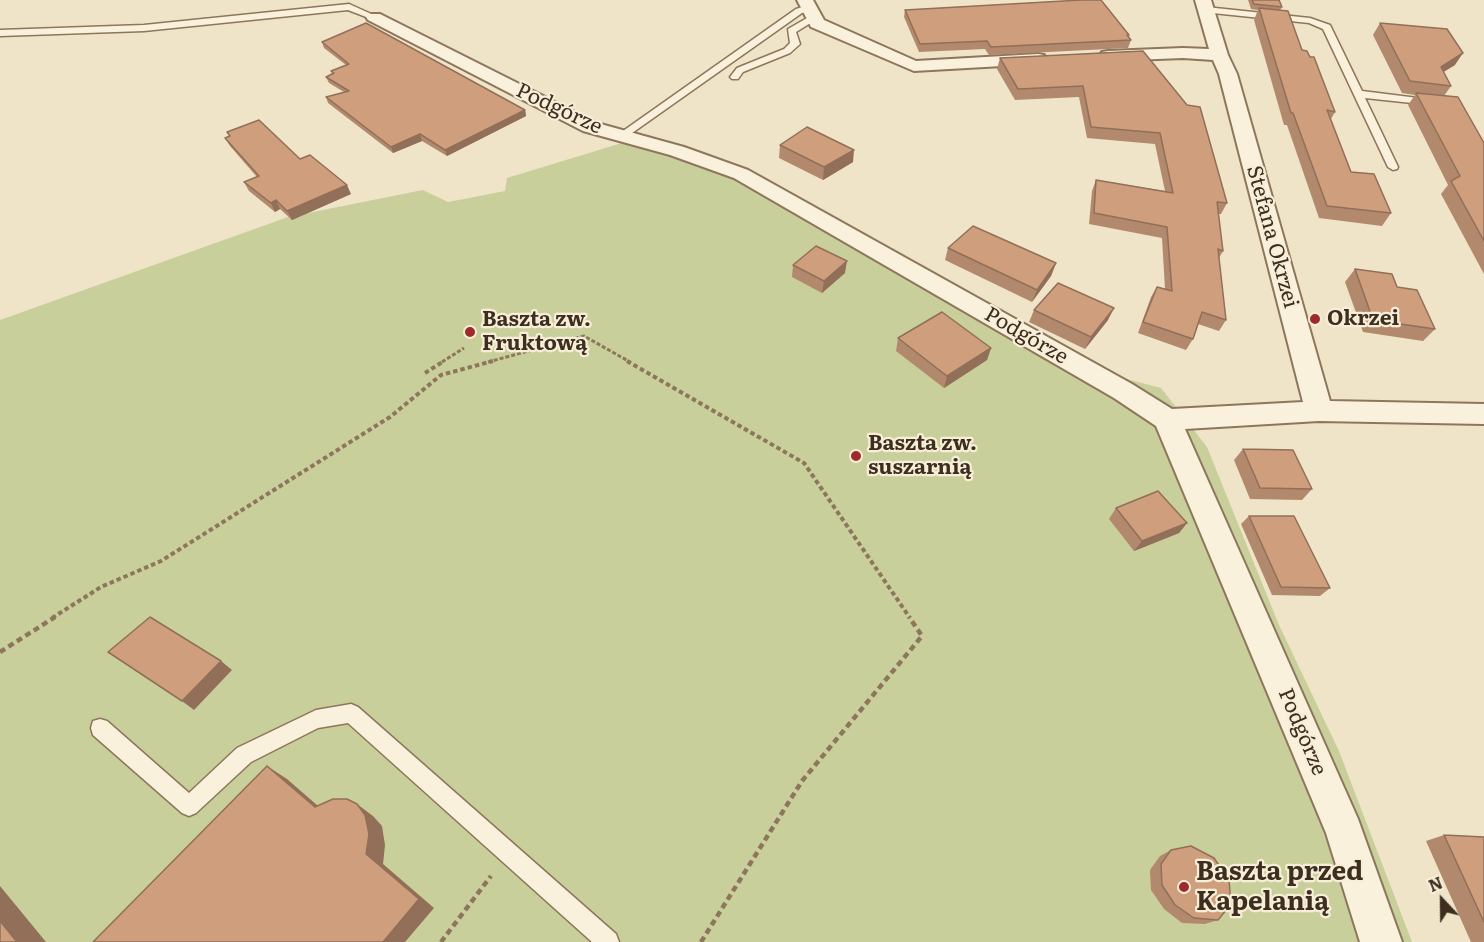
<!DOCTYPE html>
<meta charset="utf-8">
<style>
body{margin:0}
#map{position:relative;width:1484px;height:942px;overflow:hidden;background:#f0e4c8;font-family:Literata,serif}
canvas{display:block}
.north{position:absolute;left:1412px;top:870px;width:60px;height:60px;-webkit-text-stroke:4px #f7eed8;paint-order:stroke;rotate:338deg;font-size:16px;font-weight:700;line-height:24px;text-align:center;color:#3d2e20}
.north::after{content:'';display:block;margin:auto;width:21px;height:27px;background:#3d2e20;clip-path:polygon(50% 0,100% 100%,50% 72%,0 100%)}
</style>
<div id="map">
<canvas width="1484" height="942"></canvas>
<div class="north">N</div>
</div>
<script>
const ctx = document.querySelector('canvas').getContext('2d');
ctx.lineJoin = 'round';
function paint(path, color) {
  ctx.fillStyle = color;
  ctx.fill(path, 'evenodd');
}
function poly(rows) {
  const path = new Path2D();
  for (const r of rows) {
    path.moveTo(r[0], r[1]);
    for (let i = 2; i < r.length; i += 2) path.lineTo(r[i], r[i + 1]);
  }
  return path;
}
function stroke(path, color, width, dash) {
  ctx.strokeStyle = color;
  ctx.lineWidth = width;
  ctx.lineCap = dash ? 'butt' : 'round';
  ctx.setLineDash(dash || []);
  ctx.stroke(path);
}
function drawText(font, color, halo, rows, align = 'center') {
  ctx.font = font + ' Literata,serif';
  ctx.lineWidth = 4.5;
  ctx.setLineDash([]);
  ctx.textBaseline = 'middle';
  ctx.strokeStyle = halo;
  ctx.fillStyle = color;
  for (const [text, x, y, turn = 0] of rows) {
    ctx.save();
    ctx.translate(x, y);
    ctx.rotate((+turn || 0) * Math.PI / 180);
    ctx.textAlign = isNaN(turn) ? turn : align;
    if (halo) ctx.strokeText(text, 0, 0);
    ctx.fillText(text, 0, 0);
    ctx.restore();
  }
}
const green = poly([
 [648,135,730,162,814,206,1123,378,1161,388,1207,447,1279,625,1339,751,1412,942,0,942,0,320,288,217,423,190,448,202,505,191,507,178]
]);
const pathFar2 = poly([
 [442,362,464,348],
 [488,362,584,336,630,362]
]);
const pathFar1 = poly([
 [627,361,804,463,910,618],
 [425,373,444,361],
 [52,618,101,587,161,561,390,417,441,375,493,361]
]);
const path = poly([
 [0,652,55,617],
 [441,942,491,876],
 [701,942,802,781,922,636,909,617]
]);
const service = poly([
 [349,4,378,17,374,20,348,10,144,31,0,36,0,30,144,25,349,4],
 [809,5,813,8,812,10,802,13,625,138,616,136,796,9,809,5],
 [1206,7,1310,18,1330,25,1362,91,1434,100,1434,104,1431,105,1365,98,1398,167,1397,169,1393,170,1388,167,1323,29,1309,23,1203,12,1203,8,1206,7],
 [814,14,818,17,817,19,796,32,800,44,790,53,743,72,738,79,732,79,730,77,737,68,784,49,790,43,788,29,814,14],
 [351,704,358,707,616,934,619,942,592,942,348,723,318,728,251,762,196,813,189,816,182,813,93,735,91,728,93,721,100,719,107,721,189,793,237,748,316,710,351,704]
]);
const minor = poly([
 [797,0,813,0,824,20,916,61,1038,54,1044,55,1047,59,1044,63,1038,64,914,71,811,27,797,0],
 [1195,0,1211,0,1228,55,1237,74,1330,401,1484,404,1484,424,1319,421,1185,429,1358,819,1402,942,1360,942,1326,833,1156,426,1114,398,734,178,670,155,583,131,368,20,366,17,368,14,380,14,597,123,684,147,748,170,1132,384,1172,409,1303,402,1219,74,1213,60,1183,58,1108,61,1102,60,1099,56,1102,52,1108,51,1183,48,1209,49,1195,0]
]);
const wall = poly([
 [1248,0,1279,0,1282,7,1280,10,1335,112,1331,119,1351,172,1391,213,1382,226,1319,218,1287,125,1284,125,1254,20,1258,10,1251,9],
 [905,10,1129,35,1128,37,1131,40,1128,48,989,55,985,49,919,52,904,17],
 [1380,23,1455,65,1443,72,1451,86,1444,96,1484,143,1484,274,1441,194,1448,185,1408,105,1415,95,1402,93,1373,35],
 [322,42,525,110,526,116,447,156,422,141,393,153,328,103,326,97,344,92,329,83,326,77,332,74,331,71,346,65,324,48],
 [1143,51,1227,203,1221,214,1218,214,1223,251,1219,258,1226,320,1219,331,1198,324,1193,339,1186,350,1138,333,1151,297,1157,287,1165,289,1162,238,1089,224,1092,191,1096,180,1165,191,1155,144,1087,138,1079,97,1015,100,997,69,1000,58],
 [227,132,300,159,351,194,292,220,280,209,275,212,249,191,244,182,257,177,230,146,225,138,229,136],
 [780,145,853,162,823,180,779,158],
 [948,248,1056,263,1051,276,1032,302,945,260],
 [793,265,845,273,822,293,792,277],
 [1355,269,1397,287,1435,329,1423,341,1363,332,1345,282],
 [1034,310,1108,320,1085,349,1029,322],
 [898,338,991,348,987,360,944,388,896,351],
 [1243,449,1312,489,1302,500,1250,499,1234,460],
 [1116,508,1187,523,1179,533,1134,551,1109,519],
 [1249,516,1330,588,1320,596,1272,595,1241,524],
 [1444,835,1484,837,1484,942,1471,942,1426,841],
 [1171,850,1218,920,1205,924,1182,923,1164,909,1151,890,1150,870,1160,856]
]);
const shadedWall = poly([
 [1463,53,1455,65,1432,79,1441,67],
 [525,110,526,116,447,156,445,150],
 [420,134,422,141,393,153,391,147],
 [854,150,853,162,823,180,824,167],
 [347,185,351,194,292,220,287,211],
 [276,200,280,209,275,212,271,203],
 [847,261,845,273,822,293,824,281],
 [1056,263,1051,276,1032,302,1037,290],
 [1114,308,1108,320,1085,349,1091,337],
 [991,348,987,360,944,388,947,376],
 [1187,523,1179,533,1134,551,1142,541],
 [221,661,232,670,194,710,182,701],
 [267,766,287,779,333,819,315,807],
 [357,804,373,816,382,826,385,845,383,864,434,908,405,942,383,942],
 [0,886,46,942,17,942,0,921]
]);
const building = poly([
 [1081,0,1101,0,1129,35,1127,35,1131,40,991,47,987,41,920,44,905,10,1081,0],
 [1252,0,1279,0,1282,7,1254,4,1252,0],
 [1259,8,1288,11,1302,50,1307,51,1310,57,1314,57,1335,112,1327,110,1351,172,1374,174,1391,213,1327,206,1293,113,1291,113,1259,8],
 [366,23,525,110,445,150,420,134,391,147,326,97,349,91,326,77,334,73,331,71,349,64,322,42,366,23],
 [1380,23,1447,29,1463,53,1441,67,1451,86,1410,81,1380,23],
 [1143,51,1187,105,1200,107,1227,203,1217,202,1223,251,1218,249,1226,320,1202,312,1193,339,1143,322,1157,287,1172,291,1167,227,1094,213,1096,180,1173,193,1160,133,1091,127,1083,86,1018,89,1000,58,1143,51],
 [1416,93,1458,97,1484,143,1484,241,1451,181,1460,176,1416,93],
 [259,120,300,159,310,155,347,185,287,211,276,200,271,203,244,182,259,176,225,138,230,136,227,132,259,120],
 [807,127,854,150,824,167,780,145,807,127],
 [973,226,1056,263,1037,290,948,248,973,226],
 [816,246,847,261,824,281,793,265,816,246],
 [1355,269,1392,274,1397,287,1417,290,1435,329,1373,320,1355,269],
 [1058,283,1114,308,1091,337,1034,310,1058,283],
 [942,312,991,348,947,376,898,338,942,312],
 [1243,449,1293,450,1312,489,1260,488,1243,449],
 [1158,491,1187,523,1142,541,1116,508,1158,491],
 [1249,516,1294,516,1330,588,1281,587,1249,516],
 [150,617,221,661,182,701,108,652,150,617],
 [267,766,315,807,333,799,347,799,357,804,365,815,369,834,366,854,419,899,383,942,93,942,267,766],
 [1444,835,1484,837,1484,922,1444,835],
 [1191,846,1214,858,1229,880,1231,904,1218,920,1194,918,1175,905,1162,885,1161,864,1171,850,1191,846],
 [0,921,17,942,0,942,0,921]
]);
const markers = [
 [1315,319,6,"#9e2a2b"],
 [470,332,6,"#9e2a2b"],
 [856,456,6,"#9e2a2b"],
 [1184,887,6,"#9e2a2b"]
];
const streetNames = [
 ["Podgórze",559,109,25],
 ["Stefana Okrzei",1272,237,75],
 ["Podgórze",1026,336,30],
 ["Podgórze",1302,732,67]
];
const poiNames = [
 ["Okrzei",1327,319],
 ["Baszta zw.",482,320],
 ["Fruktową",482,344],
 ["Baszta zw.",868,444],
 ["suszarnią",868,468]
];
const nearPoinames = [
 ["Baszta przed",1196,872],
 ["Kapelanią",1196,902]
];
paint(green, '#c9cf9b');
stroke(service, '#8d765c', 3);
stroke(minor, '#8d765c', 4);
stroke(pathFar2, '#8d765c', 3, [4, 2]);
stroke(pathFar1, '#8d765c', 4, [4.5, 3]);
stroke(path, '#8d765c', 4.5, [6, 4]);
paint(service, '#faf1dc');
paint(minor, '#faf1dc');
paint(wall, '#b2896c');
paint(shadedWall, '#916f58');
paint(building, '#cf9f7d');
stroke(building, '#916f58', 1.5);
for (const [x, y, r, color] of markers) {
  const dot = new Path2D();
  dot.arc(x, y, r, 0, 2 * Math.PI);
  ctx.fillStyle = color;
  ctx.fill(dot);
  stroke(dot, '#f7eed8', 2);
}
drawText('21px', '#3d2e20', '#f7eed8', streetNames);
drawText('bold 21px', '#3d2e20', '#f7eed8', poiNames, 'left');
drawText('bold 26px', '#3d2e20', '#f7eed8', nearPoinames, 'left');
</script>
